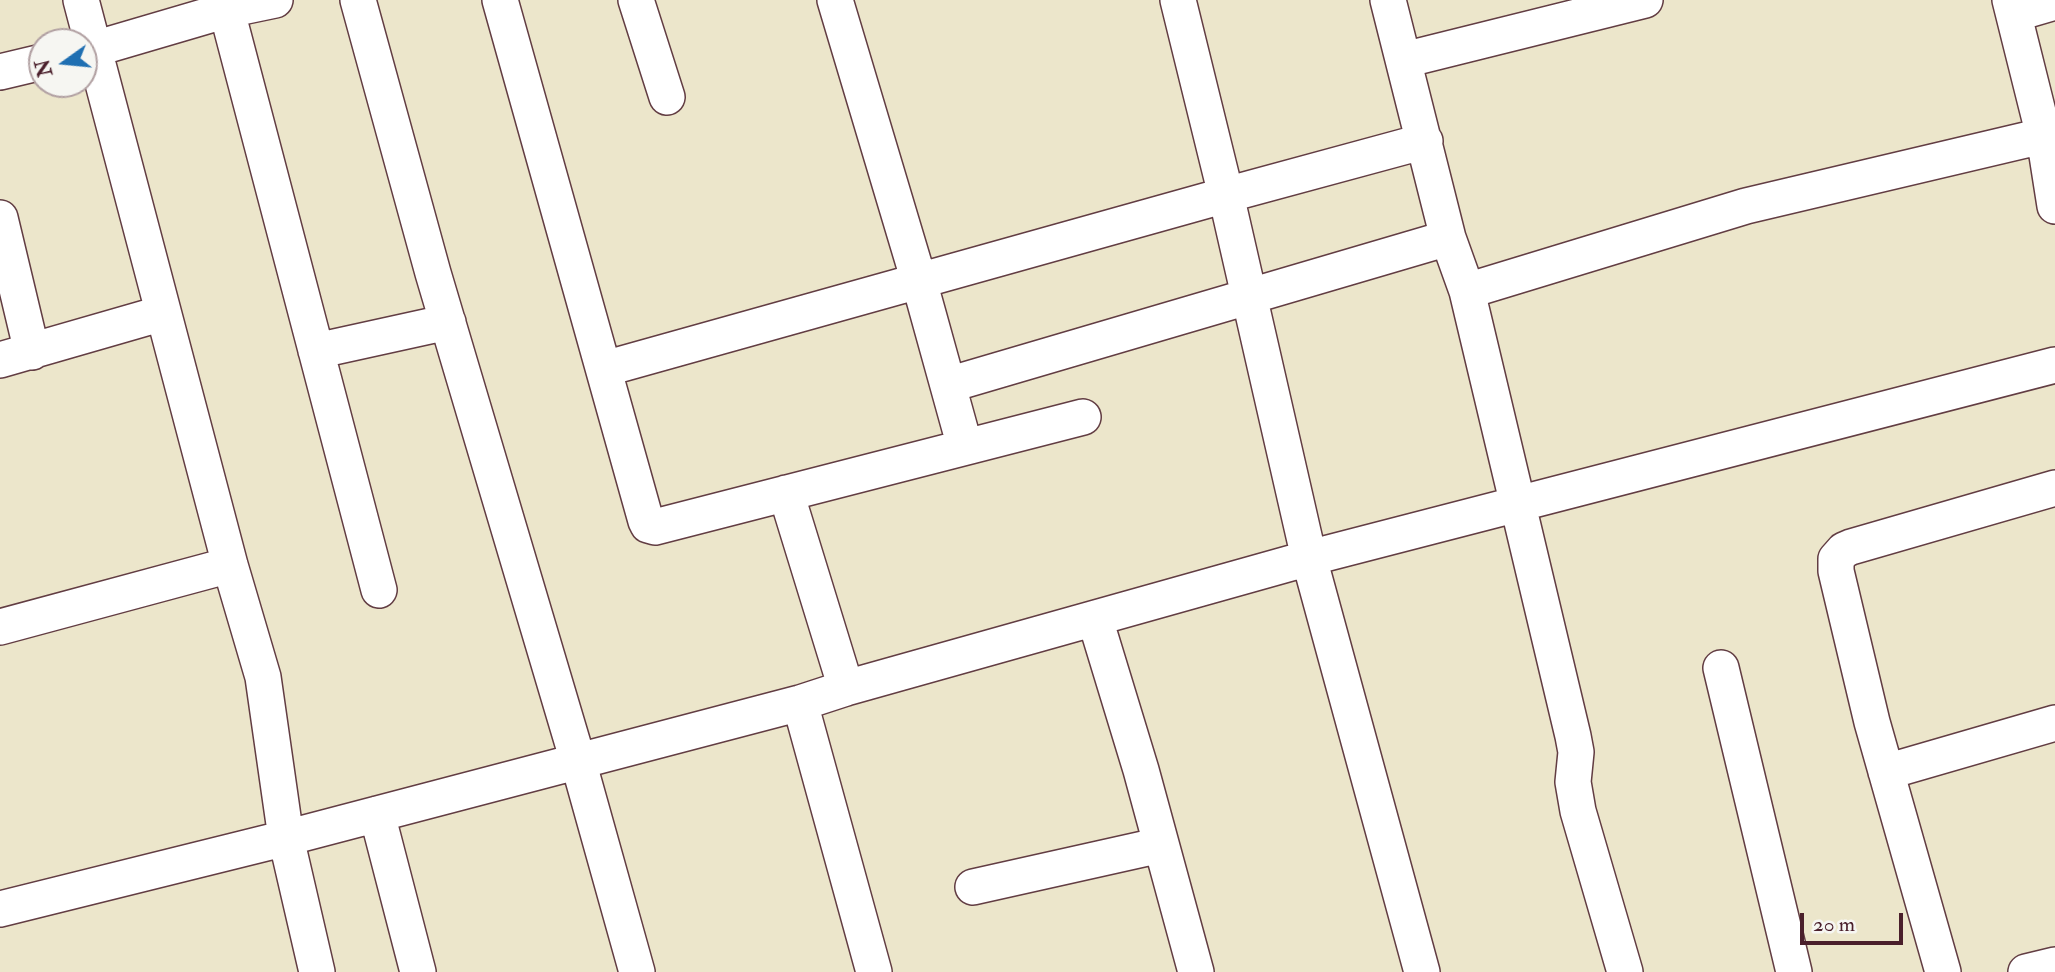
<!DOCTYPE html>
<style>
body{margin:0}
#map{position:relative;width:2055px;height:972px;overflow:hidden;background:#ece6cb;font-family:"IM FELL Double Pica",serif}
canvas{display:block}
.north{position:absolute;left:28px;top:28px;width:70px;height:70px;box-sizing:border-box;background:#f6f6f2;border:2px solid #b1a0a2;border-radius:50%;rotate:255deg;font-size:19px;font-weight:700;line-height:28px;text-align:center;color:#4a1f2b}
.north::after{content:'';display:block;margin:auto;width:24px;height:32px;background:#1f6fb2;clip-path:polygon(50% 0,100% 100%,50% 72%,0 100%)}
.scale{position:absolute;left:1800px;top:913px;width:103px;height:32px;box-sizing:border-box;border:4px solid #4a1f2b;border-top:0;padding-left:9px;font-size:21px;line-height:24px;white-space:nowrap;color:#4a1f2b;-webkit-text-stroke:5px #f6f6f2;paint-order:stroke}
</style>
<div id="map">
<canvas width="2055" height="972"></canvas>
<div class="north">N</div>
<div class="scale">20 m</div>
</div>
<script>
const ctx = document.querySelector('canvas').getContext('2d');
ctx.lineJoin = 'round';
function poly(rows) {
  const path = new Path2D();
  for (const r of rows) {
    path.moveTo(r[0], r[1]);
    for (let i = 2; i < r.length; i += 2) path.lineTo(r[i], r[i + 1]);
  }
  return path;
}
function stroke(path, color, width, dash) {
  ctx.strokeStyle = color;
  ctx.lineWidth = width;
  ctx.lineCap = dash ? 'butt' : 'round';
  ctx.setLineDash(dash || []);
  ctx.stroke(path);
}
const street = poly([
 [81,0,230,565,263,677,286,838,317,972],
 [224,0,379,590],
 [358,0,433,273,578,761,637,972],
 [500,0,646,521,648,525,655,527,1083,417],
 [636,0,667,97],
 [835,0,919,281,965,447],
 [1178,0,1226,195,1309,558,1422,972],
 [1388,0,1448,238,1467,291,1573,736,1576,752,1573,782,1578,811,1625,972],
 [2010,0,2044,136,2055,206],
 [2014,14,2055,2],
 [84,52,227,10,275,0],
 [1404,60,1645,0],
 [0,72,42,62],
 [0,218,32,352],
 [1467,291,1746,206,2055,133],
 [316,351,448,322],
 [0,360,163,313],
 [604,369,1226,195,1425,141],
 [948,385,1448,238],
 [786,493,846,688],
 [1095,619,1141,770,1196,972],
 [0,627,230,565],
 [1721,668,1794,972],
 [800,703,874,972],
 [1886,772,2055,723],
 [377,814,418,972],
 [973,887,1161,845],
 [0,909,286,838,800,703,846,688,1309,558,2055,365],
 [1943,972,1872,722,1836,571,1836,559,1844,550,1851,547,2055,488],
 [2026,972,2055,965]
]);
stroke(street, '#623d43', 38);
stroke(street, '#fff', 35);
</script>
